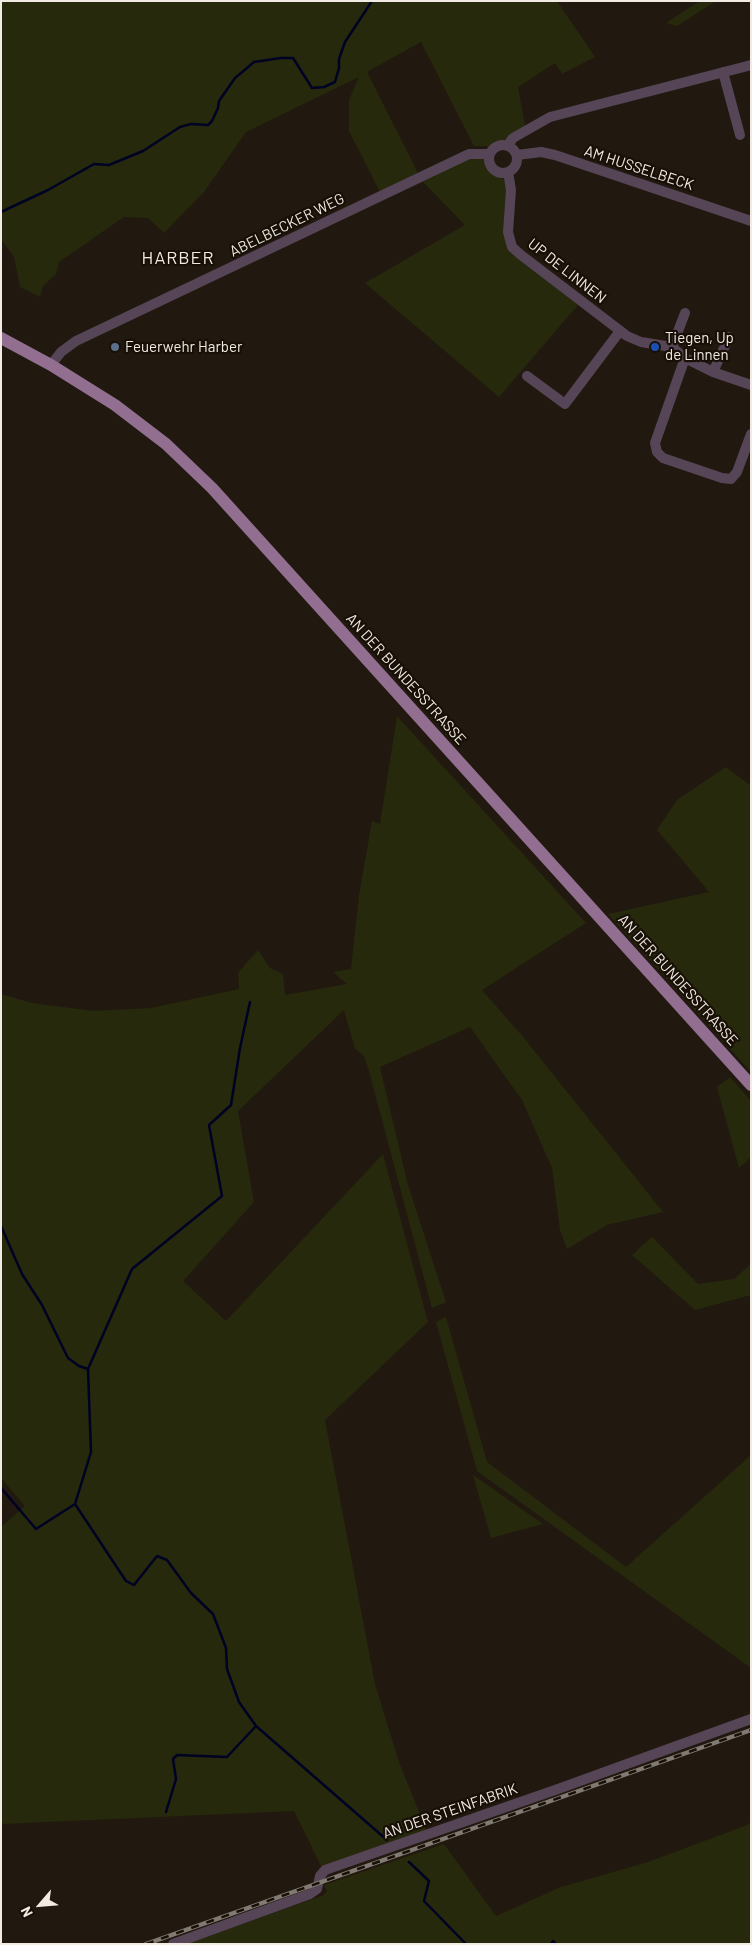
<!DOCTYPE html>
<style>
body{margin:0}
#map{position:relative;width:752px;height:1945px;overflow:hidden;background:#21190f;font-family:Barlow,sans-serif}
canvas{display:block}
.frame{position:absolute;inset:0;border:2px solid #f1ebe4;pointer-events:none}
.north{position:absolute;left:15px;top:1880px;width:50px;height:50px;-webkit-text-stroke:4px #181007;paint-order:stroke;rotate:243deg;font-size:14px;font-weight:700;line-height:20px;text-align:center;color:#f1ebe4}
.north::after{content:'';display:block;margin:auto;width:18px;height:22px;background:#f1ebe4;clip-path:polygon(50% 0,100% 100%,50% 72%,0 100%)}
</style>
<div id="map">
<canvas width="752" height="1945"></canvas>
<div class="frame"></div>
<div class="north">N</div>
</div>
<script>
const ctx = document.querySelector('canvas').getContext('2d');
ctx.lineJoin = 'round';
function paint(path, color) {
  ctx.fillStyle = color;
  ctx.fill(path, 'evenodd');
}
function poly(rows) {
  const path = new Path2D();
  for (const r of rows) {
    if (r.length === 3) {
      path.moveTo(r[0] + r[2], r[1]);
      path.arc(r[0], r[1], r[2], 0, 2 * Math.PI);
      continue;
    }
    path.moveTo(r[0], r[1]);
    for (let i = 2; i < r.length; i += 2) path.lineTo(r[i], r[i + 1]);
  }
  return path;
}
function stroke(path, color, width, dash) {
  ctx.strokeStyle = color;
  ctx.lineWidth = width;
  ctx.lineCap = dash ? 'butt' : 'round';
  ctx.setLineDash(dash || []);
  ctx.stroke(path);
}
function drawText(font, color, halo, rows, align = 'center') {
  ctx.font = font + ' Barlow,sans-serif';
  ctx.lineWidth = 4.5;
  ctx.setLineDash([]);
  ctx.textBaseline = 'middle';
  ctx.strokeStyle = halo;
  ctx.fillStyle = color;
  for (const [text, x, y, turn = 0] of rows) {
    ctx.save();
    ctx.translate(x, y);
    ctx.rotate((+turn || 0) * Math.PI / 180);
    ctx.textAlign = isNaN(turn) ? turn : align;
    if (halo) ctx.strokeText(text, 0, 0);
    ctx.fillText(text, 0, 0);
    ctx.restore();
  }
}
const green = poly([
 [1,1,557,1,595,57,562,74,555,63,518,87,525,126,509,140,499,141,492,146,474,146,421,42,367,72,418,173,380,192,349,131,349,100,359,77,246,132,204,192,164,233,148,218,124,217,59,262,56,274,43,286,40,297,20,287,14,257,1,239],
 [700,1,716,1,677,26,666,23],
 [488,157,487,162,491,170,503,176,507,189,505,221,518,259,578,305,499,397,365,283,465,225,423,182,470,158],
 [397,716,586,923,482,990,524,1038,663,1212,607,1225,567,1249,560,1230,552,1168,522,1100,470,1027,380,1067,408,1185,446,1302,432,1308,369,1071,364,1056,355,1049,344,1010,238,1111,254,1202,183,1281,226,1321,383,1154,428,1322,325,1420,375,1684,399,1762,427,1832,321,1866,294,1811,1,1824,1,1527,25,1506,1,1478,1,994,32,1003,93,1011,151,1008,239,989,238,973,258,950,270,968,283,974,285,995,347,984,333,972,351,969,359,895,372,821,380,824],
 [726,767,751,786,751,1072,608,914,709,892,657,830,677,800],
 [730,1077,751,1101,751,1157,739,1168,717,1087],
 [652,1237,698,1284,734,1279,751,1264,751,1295,695,1310,632,1255],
 [446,1317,487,1462,626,1567,751,1455,751,1668,477,1471,436,1322],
 [473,1475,543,1524,491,1538],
 [751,1822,751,1944,187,1944,324,1895,327,1891,324,1885,444,1844,496,1916,561,1887,648,1862,747,1825]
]);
const stream = poly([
 [1,212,48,190,94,164,109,165,143,151,180,127,191,124,208,125,212,121,218,108,219,101,235,78,254,62,281,58,293,58,312,88,324,87,335,82,339,68,339,59,345,42,372,1],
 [1,1226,22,1274,42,1305,68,1358,79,1366,88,1369],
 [1,1488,36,1529,75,1504,91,1452,88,1369,132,1269,222,1196,209,1125,231,1105,240,1048,250,1002],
 [75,1504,126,1581,134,1585,157,1556,167,1560,191,1593,213,1614,226,1648,227,1669,239,1702,256,1726,387,1840],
 [166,1812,176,1779,173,1759,177,1755,227,1757,256,1726],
 [409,1862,429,1881,424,1901,466,1944],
 [551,1944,553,1941,556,1944]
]);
const minor = poly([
 [723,72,740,135],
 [508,145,513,138,550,117,751,65],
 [503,159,14],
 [517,155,541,152,555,155,751,221],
 [508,172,511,190,508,232,512,247,521,255,627,336,641,342,672,347,685,358,713,372,751,385],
 [672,347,685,313],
 [685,358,655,443,657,452,663,458,722,478,731,479,737,472,751,434],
 [51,365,61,352,76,341,469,154,490,154],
 [713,372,729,337],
 [527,376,565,404,620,331],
 [173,1944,310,1894,317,1889,320,1876,325,1870,558,1789,751,1719]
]);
const major = poly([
 [1,338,51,365,115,405,166,444,212,488,751,1085]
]);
const rail = poly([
 [146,1944,751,1730]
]);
const markers = [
 [115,347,5,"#5c6f8a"],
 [655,347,5,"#1a4fb4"]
];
const streetNames = [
 ["AM HUSSELBECK",639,168,18],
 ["ABELBECKER WEG",287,225,-26],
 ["UP DE LINNEN",567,271,38],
 ["AN DER BUNDESSTRASSE",406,679,48],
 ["AN DER BUNDESSTRASSE",678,980,48],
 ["AN DER STEINFABRIK",450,1811,-19]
];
const poiNames = [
 ["Tiegen, Up",665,338],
 ["de Linnen",665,355],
 ["Feuerwehr Harber",125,347]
];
const quarterNames = [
 ["HARBER",178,258]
];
paint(green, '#26290c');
stroke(stream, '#000223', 2.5);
stroke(minor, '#564556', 10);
stroke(major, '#926f91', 12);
stroke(rail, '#817a72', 4.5);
stroke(rail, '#181007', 2.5, [8]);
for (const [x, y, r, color] of markers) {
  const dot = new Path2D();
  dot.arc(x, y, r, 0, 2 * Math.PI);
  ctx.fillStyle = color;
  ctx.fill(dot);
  stroke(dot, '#181007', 2);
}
drawText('15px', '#f1ebe4', '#181007', streetNames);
drawText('15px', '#f1ebe4', '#181007', poiNames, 'left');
ctx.letterSpacing = '1px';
drawText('18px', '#f1ebe4', '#181007', quarterNames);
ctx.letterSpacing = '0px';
</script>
